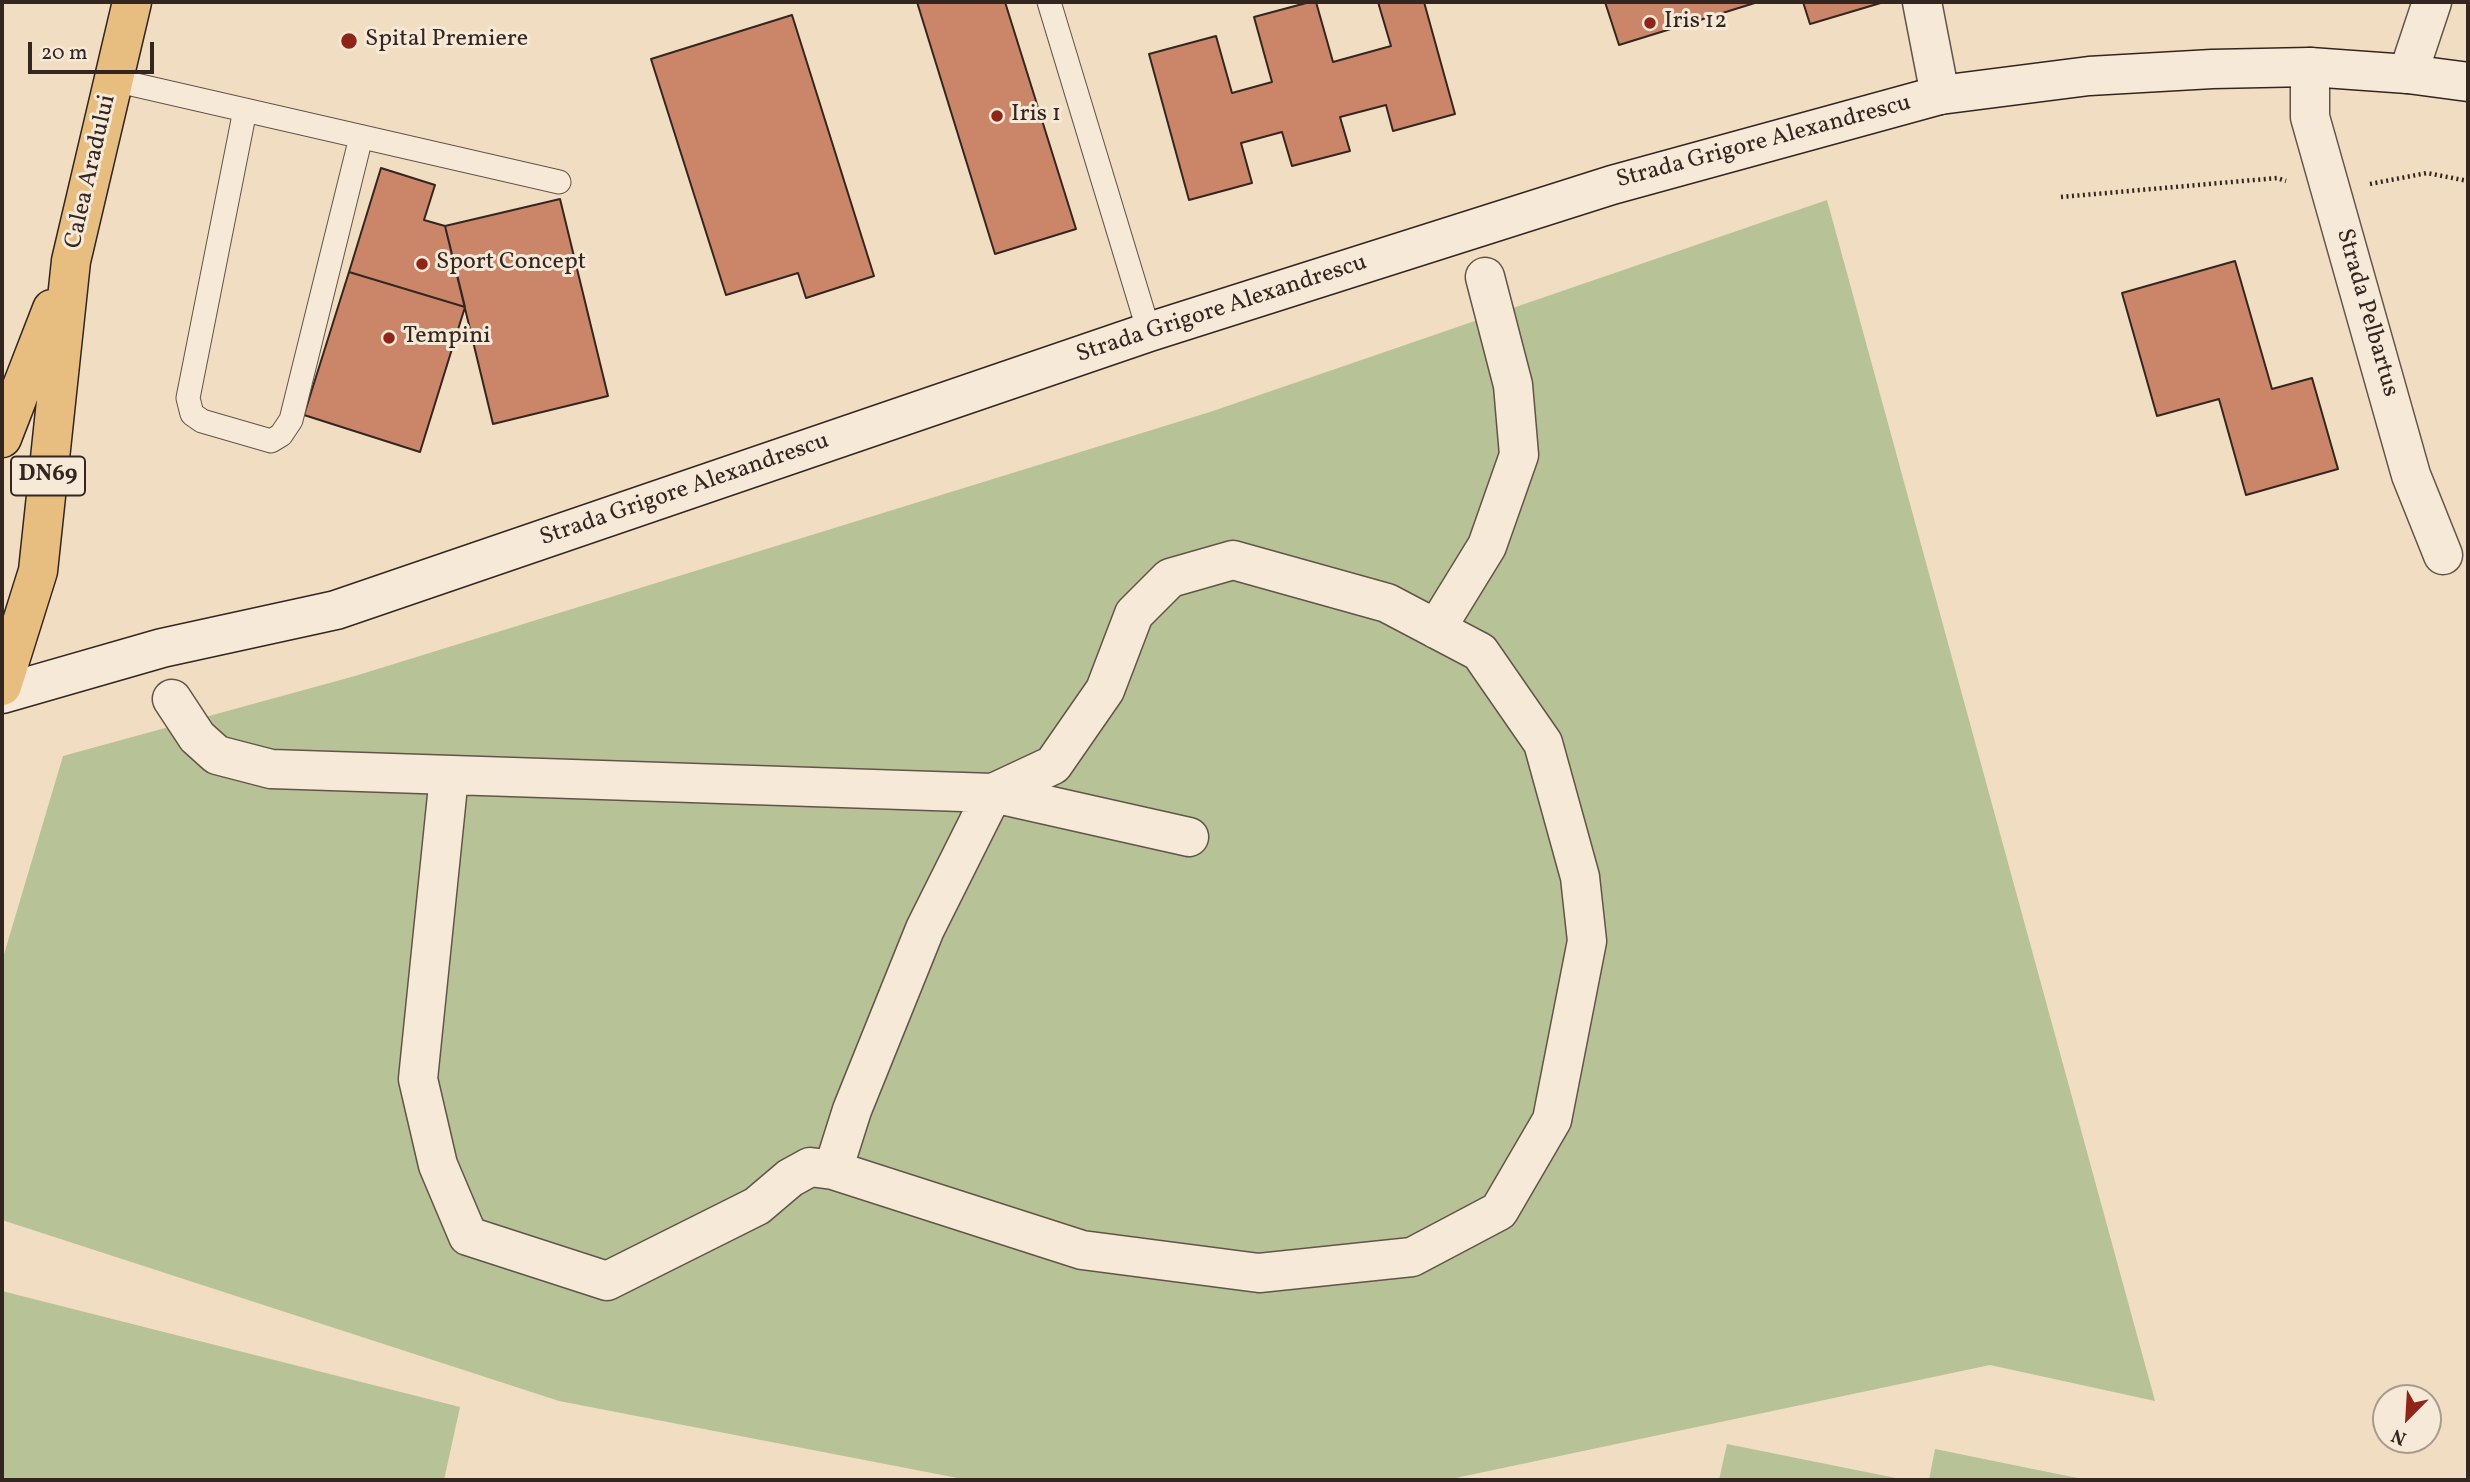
<!DOCTYPE html>
<style>
body{margin:0}
#map{position:relative;width:2470px;height:1482px;overflow:hidden;background:#f1ddc1;font-family:Vollkorn,serif}
canvas{display:block}
.frame{position:absolute;inset:0;border:4px solid #332621;pointer-events:none}
.north{position:absolute;left:2372px;top:1384px;width:70px;height:70px;box-sizing:border-box;background:#f6e9d7;border:2px solid #a89b8e;border-radius:50%;rotate:204deg;font-size:19px;font-weight:700;line-height:28px;text-align:center;color:#332621}
.north::after{content:'';display:block;margin:auto;width:24px;height:32px;background:#8f2418;clip-path:polygon(50% 0,100% 100%,50% 72%,0 100%)}
.scale{position:absolute;left:28px;top:42px;width:126px;height:32px;box-sizing:border-box;border:4px solid #332621;border-top:0;padding-left:9px;font-size:21px;line-height:24px;white-space:nowrap;color:#332621;-webkit-text-stroke:5px #f6e9d7;paint-order:stroke}
</style>
<div id="map">
<canvas width="2470" height="1482"></canvas>
<div class="frame"></div>
<div class="north">N</div>
<div class="scale">20 m</div>
</div>
<script>
const ctx = document.querySelector('canvas').getContext('2d');
ctx.lineJoin = 'round';
function paint(path, color) {
  ctx.fillStyle = color;
  ctx.fill(path, 'evenodd');
}
function poly(rows) {
  const path = new Path2D();
  for (const r of rows) {
    path.moveTo(r[0], r[1]);
    for (let i = 2; i < r.length; i += 2) path.lineTo(r[i], r[i + 1]);
  }
  return path;
}
function stroke(path, color, width, dash) {
  ctx.strokeStyle = color;
  ctx.lineWidth = width;
  ctx.lineCap = dash ? 'butt' : 'round';
  ctx.setLineDash(dash || []);
  ctx.stroke(path);
}
function drawText(font, color, halo, rows, align = 'center') {
  ctx.font = font + ' Vollkorn,serif';
  ctx.lineWidth = 6;
  ctx.setLineDash([]);
  ctx.textBaseline = 'middle';
  ctx.strokeStyle = halo;
  ctx.fillStyle = color;
  for (const [text, x, y, turn = 0] of rows) {
    ctx.save();
    ctx.translate(x, y);
    ctx.rotate((+turn || 0) * Math.PI / 180);
    ctx.textAlign = isNaN(turn) ? turn : align;
    if (halo) ctx.strokeText(text, 0, 0);
    ctx.fillText(text, 0, 0);
    ctx.restore();
  }
}
const green = poly([
 [1827,200,2155,1401,1990,1365,1446,1480,968,1480,559,1401,2,1220,2,961,63,756,355,676,1210,412],
 [2,1291,460,1407,444,1480,2,1480],
 [1727,1444,1826,1464,1906,1480,1719,1480],
 [1935,1449,2033,1469,2088,1480,1929,1480]
]);
const building = poly([
 [917,2,1005,2,1076,229,995,254,917,2],
 [1310,2,1316,2,1333,62,1391,46,1378,2,1424,2,1455,114,1393,131,1386,105,1340,117,1350,151,1292,166,1282,132,1241,143,1252,183,1189,200,1149,54,1216,36,1232,93,1272,82,1254,17,1310,2],
 [1605,2,1758,2,1619,45,1605,2],
 [1803,2,1884,2,1810,24,1803,2],
 [792,15,874,276,806,298,798,273,726,295,651,59,792,15],
 [381,168,435,185,424,220,445,226,465,307,349,272,381,168],
 [560,199,608,396,493,424,445,226,560,199],
 [2235,261,2272,389,2312,378,2338,469,2246,495,2219,399,2157,416,2122,293,2235,261],
 [349,272,465,307,420,452,304,415,349,272]
]);
const path = poly([
 [2370,184,2427,173,2468,181],
 [2061,197,2277,178,2286,181]
]);
const lane = poly([
 [1049,2,1149,332],
 [114,80,559,182],
 [245,110,188,398,192,414,202,421,271,441,281,435,291,420,361,137]
]);
const street = poly([
 [1922,2,1940,95],
 [2310,67,2310,117,2411,475,2443,555],
 [2408,74,2432,2],
 [1436,629,1487,546,1519,455,1513,385,1485,277],
 [172,699,197,737,217,755,271,769,993,793,1189,837],
 [449,776,418,1079,438,1165,468,1236,607,1281,757,1206,790,1178,810,1167,833,1170,1082,1250,1259,1273,1412,1257,1499,1211,1552,1120,1587,941,1580,877,1543,743,1480,652,1387,603,1233,560,1170,578,1134,614,1105,690,1053,765,993,793,925,929,852,1110,833,1170]
]);
const secondary = poly([
 [2,694,162,648,336,610,1149,332,1612,185,1940,95,2089,76,2212,69,2310,67,2408,74,2468,82]
]);
const primary = poly([
 [2,438,52,309],
 [2,686,38,571,71,261,132,2]
]);
const markers = [
 [1650,23,7,"#8f2418"],
 [349,41,9,"#8f2418"],
 [997,116,7,"#8f2418"],
 [422,264,7,"#8f2418"],
 [389,338,7,"#8f2418"]
];
const shields = [
 [48,476,74]
];
const shieldNames = [
 ["DN69",48,476]
];
const poiNames = [
 ["Iris 12",1664,23],
 ["Spital Premiere",365,41],
 ["Iris 1",1011,116],
 ["Sport Concept",436,264],
 ["Tempini",403,338]
];
const streetNames = [
 ["Strada Grigore Alexandrescu",1764,143,-15],
 ["Calea Aradului",92,172,-77],
 ["Strada Grigore Alexandrescu",1222,310,-18],
 ["Strada Pelbartus",2366,313,74],
 ["Strada Grigore Alexandrescu",685,491,-19]
];
paint(green, '#b7c296');
paint(building, '#cb866a');
stroke(building, '#332621', 2);
stroke(lane, '#625449', 25);
stroke(street, '#625449', 41);
stroke(secondary, '#332621', 41);
stroke(primary, '#332621', 41);
stroke(path, '#332621', 4.5, [2, 3.5]);
stroke(lane, '#f6e9d7', 23);
stroke(street, '#f6e9d7', 38);
stroke(secondary, '#f6e9d7', 38);
stroke(primary, '#e8be80', 38);
for (const [x, y, r, color] of markers) {
  const dot = new Path2D();
  dot.arc(x, y, r, 0, 2 * Math.PI);
  ctx.fillStyle = color;
  ctx.fill(dot);
  stroke(dot, '#f6e9d7', 2.5);
}
for (const [x, y, w] of shields) {
  const box = new Path2D();
  box.roundRect(x - w / 2, y - 19.5, w, 39, 5);
  ctx.fillStyle = '#f6e9d7';
  ctx.fill(box);
  stroke(box, '#332621', 2);
}
drawText('bold 23px', '#332621', null, shieldNames);
drawText('24px', '#332621', '#f6e9d7', poiNames, 'left');
drawText('24px', '#332621', '#f6e9d7', streetNames);
</script>
